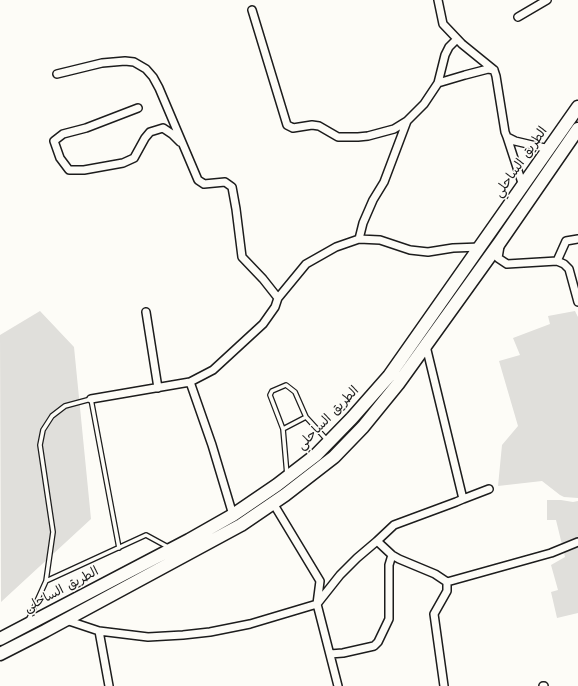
<!DOCTYPE html>
<meta charset="utf-8">
<style>
body{margin:0}
canvas{display:block;background:#fdfcf7}
</style>
<canvas width="578" height="686"></canvas>
<script>
const ctx = document.querySelector('canvas').getContext('2d');
ctx.lineJoin = 'round';
function paint(path, color) {
  ctx.fillStyle = color;
  ctx.fill(path, 'evenodd');
}
function poly(rows) {
  const path = new Path2D();
  for (const r of rows) {
    path.moveTo(r[0], r[1]);
    for (let i = 2; i < r.length; i += 2) path.lineTo(r[i], r[i + 1]);
  }
  return path;
}
function stroke(path, color, width, dash) {
  ctx.strokeStyle = color;
  ctx.lineWidth = width;
  ctx.lineCap = dash ? 'butt' : 'round';
  ctx.setLineDash(dash || []);
  ctx.stroke(path);
}
function drawText(font, color, halo, rows, align = 'center') {
  ctx.font = font + ' Kalam,"Playpen Sans Arabic",sans-serif';
  ctx.lineWidth = 3;
  ctx.setLineDash([]);
  ctx.textBaseline = 'middle';
  ctx.strokeStyle = halo;
  ctx.fillStyle = color;
  for (const [text, x, y, turn = 0] of rows) {
    ctx.save();
    ctx.translate(x, y);
    ctx.rotate((+turn || 0) * Math.PI / 180);
    ctx.textAlign = isNaN(turn) ? turn : align;
    if (halo) ctx.strokeText(text, 0, 0);
    ctx.fillText(text, 0, 0);
    ctx.restore();
  }
}
const green = poly([
 [40,311,74,347,91,519,1,602,0,335],
 [575,311,578,317,578,498,564,497,560,495,542,481,498,486,502,445,518,426,499,361,520,355,513,338,550,324,548,316],
 [547,500,561,500,573,502,578,501,578,613,557,618,551,592,558,590,551,565,565,557,556,520,547,520]
]);
const service = poly([
 [283,429,270,395,272,391,286,385,295,392,306,417],
 [287,475,283,429,306,417,328,441],
 [46,581,53,532,40,445,43,430,52,416,65,406,91,399,119,548],
 [28,621,46,581,146,535,168,547]
]);
const minor = poly([
 [438,0,443,24,462,44,494,70,496,76,505,132,507,137,515,141,549,149],
 [252,10,287,125,293,128,312,125,319,126,338,137,358,137,368,136,394,129,407,121,424,104,438,83,445,55,449,47,457,39],
 [518,17,547,0],
 [57,74,102,63,125,61,134,62,146,69,153,77,159,88,198,180,204,184,225,182,232,187,236,209,242,257,263,279,278,298],
 [438,83,465,75,488,69,494,70],
 [138,108,86,128,63,134,54,141,60,158,69,170,84,170,123,163,134,158,145,138,150,132,163,128,172,134,180,142],
 [507,137,523,186],
 [359,239,363,223,373,200,384,182,407,121],
 [500,246,498,258,507,264,557,261,564,264,569,269,578,302],
 [557,261,566,241,578,239],
 [146,312,158,388],
 [426,346,463,499,489,489],
 [190,382,212,445,233,515],
 [91,399,190,382,213,370,263,324,275,307,278,298,306,264,336,247,359,239,380,240,410,250,428,252,453,248,481,247],
 [273,503,320,581,317,604,340,575,357,558,377,541],
 [447,582,551,553,578,542],
 [66,620,99,631,109,686],
 [99,631,148,637,183,635,210,632,250,624,317,604,338,686],
 [330,654,343,653,374,646,378,642,389,619,389,565,392,555],
 [444,686,434,614,447,591,447,582,435,574,399,559,392,555,377,541,394,525,456,502,463,499],
 [543,686,544,686]
]);
const trunk = poly([
 [0,639,189,540,233,515,277,485,316,455,352,418,389,376,578,107],
 [0,654,45,631,241,525,285,495,334,457,363,427,398,384,500,242,578,129]
]);
const streetNames = [
 ["الطريق الساحلي",522,163,-55],
 ["الطريق الساحلي",329,419,-46],
 ["الطريق الساحلي",62,591,-28]
];
paint(green, '#e0dfdb');
stroke(service, '#1c1c1c', 6);
stroke(minor, '#1c1c1c', 10);
stroke(trunk, '#1c1c1c', 15);
stroke(service, '#fdfcf7', 3.5);
stroke(minor, '#fdfcf7', 7);
stroke(trunk, '#fdfcf7', 12);
drawText('13px', '#1c1c1c', '#fdfcf7', streetNames);
</script>
